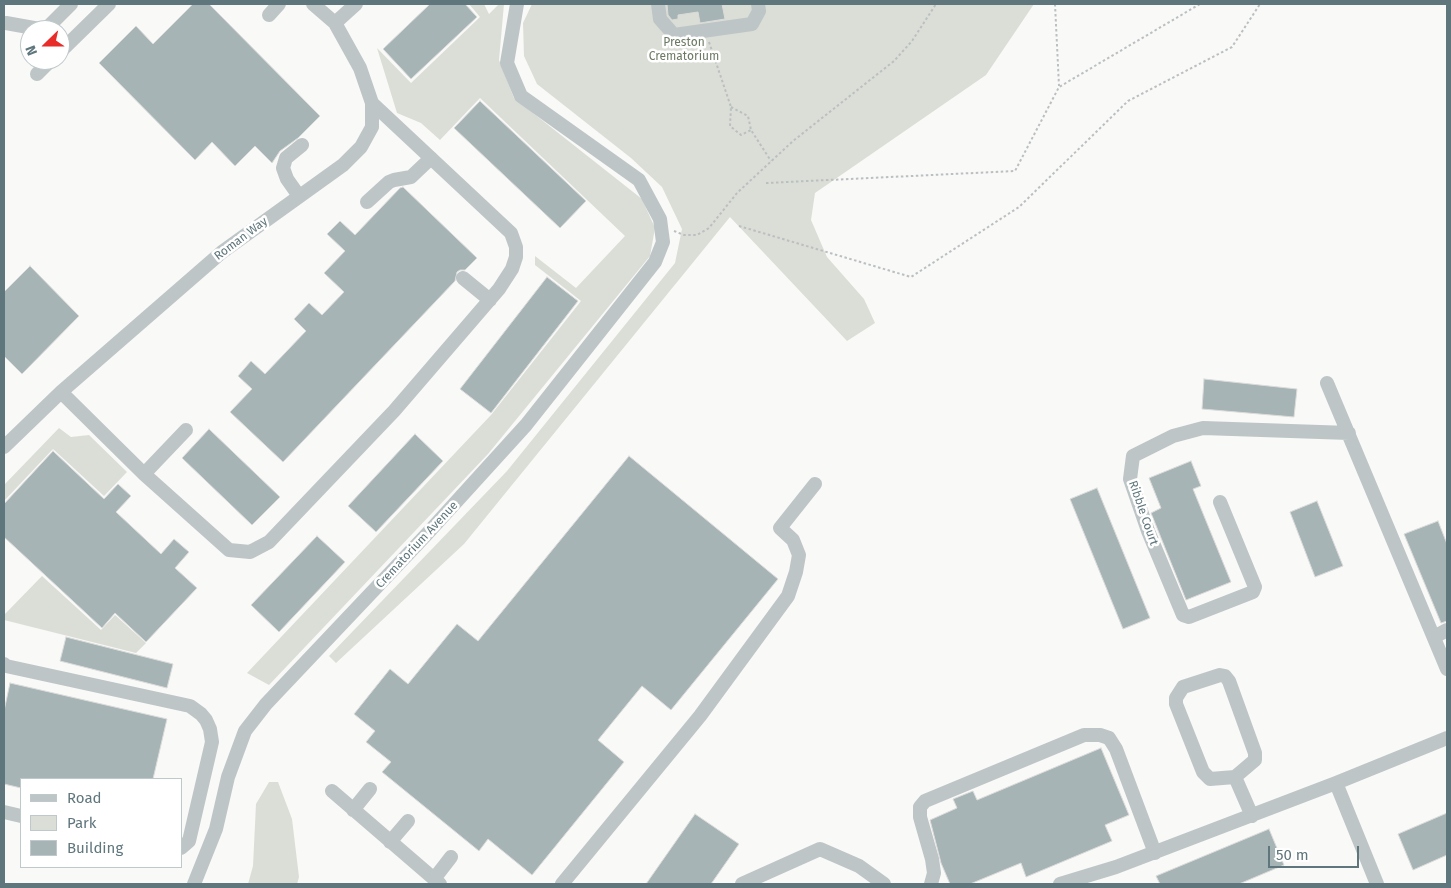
<!DOCTYPE html>
<style>
body{margin:0}
#map{position:relative;width:1451px;height:888px;overflow:hidden;background:#f9f9f7;font-family:"Fira Sans",sans-serif}
canvas{display:block}
.frame{position:absolute;inset:0;border:5px solid #5f767c;pointer-events:none}
.legend{position:absolute;left:20px;top:778px;width:162px;height:90px;box-sizing:border-box;background:#fff;border:1px solid #bfc8cb;margin:0;padding:6px 9px;list-style:none;font-size:15px;color:#5f767c}
.legend li{display:flex;align-items:center;gap:10px;height:25px}
.legend b{width:25px;border:1px solid #bfc8cb}
.north{position:absolute;left:20px;top:20px;width:50px;height:50px;box-sizing:border-box;background:#fff;border:1px solid #bfc8cb;border-radius:50%;rotate:248deg;font-size:14px;font-weight:700;line-height:20px;text-align:center;color:#5f767c}
.north::after{content:'';display:block;margin:auto;width:18px;height:22px;background:#e72c29;clip-path:polygon(50% 0,100% 100%,50% 72%,0 100%)}
.scale{position:absolute;left:1268px;top:846px;width:91px;height:22px;box-sizing:border-box;border:2px solid #5f767c;border-top:0;padding-left:6px;font-size:15px;line-height:18px;white-space:nowrap;color:#5f767c;-webkit-text-stroke:4px #fff;paint-order:stroke}
</style>
<div id="map">
<canvas width="1451" height="888"></canvas>
<div class="frame"></div>
<ul class="legend">
<li><b style="height:6px;background:#bdc5c7"></b>Road</li>
<li><b style="height:14px;background:#dbded6"></b>Park</li>
<li><b style="height:14px;background:#a7b4b6"></b>Building</li>
</ul>
<div class="north">N</div>
<div class="scale">50 m</div>
</div>
<script>
const ctx = document.querySelector('canvas').getContext('2d');
ctx.lineJoin = 'round';
function paint(path, color) {
  ctx.fillStyle = color;
  ctx.fill(path, 'evenodd');
}
function poly(rows) {
  const path = new Path2D();
  for (const r of rows) {
    path.moveTo(r[0], r[1]);
    for (let i = 2; i < r.length; i += 2) path.lineTo(r[i], r[i + 1]);
  }
  return path;
}
function stroke(path, color, width, dash) {
  ctx.strokeStyle = color;
  ctx.lineWidth = width;
  ctx.lineCap = dash ? 'butt' : 'round';
  ctx.setLineDash(dash || []);
  ctx.stroke(path);
}
function drawText(font, color, halo, rows, align = 'center') {
  ctx.font = font + ' "Fira Sans",sans-serif';
  ctx.lineWidth = 5;
  ctx.setLineDash([]);
  ctx.textBaseline = 'middle';
  ctx.strokeStyle = halo;
  ctx.fillStyle = color;
  for (const [text, x, y, turn = 0] of rows) {
    ctx.save();
    ctx.translate(x, y);
    ctx.rotate((+turn || 0) * Math.PI / 180);
    ctx.textAlign = isNaN(turn) ? turn : align;
    if (halo) ctx.strokeText(text, 0, 0);
    ctx.fillText(text, 0, 0);
    ctx.restore();
  }
}
const green = poly([
 [469,4,484,4,489,14,499,4,504,4,499,60,514,98,642,199,655,228,650,256,488,454,269,685,247,673,491,415,581,301,535,265,535,256,576,288,625,236,480,98,440,140,421,123,397,113,377,48,411,83,480,17],
 [532,4,1034,4,986,75,815,193,811,220,827,257,864,299,875,323,847,341,730,217,464,544,336,663,329,656,507,471,675,263,682,229,662,187,631,158,537,84,524,56,523,23],
 [59,428,71,437,89,435,127,472,104,496,53,449,4,501,4,485],
 [42,576,101,630,115,615,146,643,136,653,4,620,4,615],
 [269,782,278,782,292,819,299,877,297,884,248,884,253,866,256,804]
]);
const building = poly([
 [193,4,209,4,320,116,298,138,280,151,272,163,255,146,235,166,212,142,195,160,99,63,136,26,153,44,193,4],
 [430,4,465,4,477,17,411,79,383,49,430,4],
 [667,4,722,4,725,19,700,23,698,12,678,15,678,19,672,20,668,15,667,4],
 [480,101,586,201,560,228,454,128,480,101],
 [403,187,477,258,465,270,460,270,457,272,455,281,283,462,230,412,252,389,238,376,251,361,265,374,306,331,294,319,309,303,322,315,344,292,324,273,345,251,327,234,340,221,355,235,400,188,403,187],
 [30,266,79,316,22,374,4,356,4,292,30,266],
 [547,277,578,301,491,413,460,389,547,277],
 [1204,379,1297,389,1294,417,1202,409,1204,379],
 [209,429,280,497,252,525,182,458,209,429],
 [415,434,443,461,376,532,348,506,415,434],
 [53,451,104,499,118,484,131,496,116,512,161,554,174,539,189,552,175,568,197,588,146,642,115,613,102,628,4,537,4,504,53,451],
 [629,456,778,579,671,710,642,686,598,740,624,762,532,875,488,839,479,851,382,772,391,762,366,742,375,731,354,714,390,669,408,684,457,624,478,641,629,456],
 [1191,461,1201,486,1193,489,1231,582,1186,600,1151,513,1161,508,1149,478,1191,461],
 [1097,488,1150,618,1123,629,1070,499,1097,488],
 [1317,501,1343,566,1315,577,1290,512,1317,501],
 [1438,521,1447,544,1447,621,1441,623,1404,534,1438,521],
 [317,536,345,562,279,632,251,605,317,536],
 [66,637,173,664,167,688,60,661,66,637],
 [10,683,167,719,153,779,21,779,21,788,4,784,4,711,10,683],
 [1101,748,1129,815,1105,825,1112,841,1026,877,1021,863,970,884,950,884,941,863,930,820,957,808,953,799,973,791,977,800,1101,748],
 [1447,813,1447,855,1413,870,1398,834,1447,813],
 [695,814,739,844,711,884,646,884,695,814],
 [1269,829,1284,865,1239,884,1160,884,1156,876,1269,829]
]);
const path = poly([
 [1055,4,1059,86],
 [709,42,731,107,730,126,741,135,751,130],
 [731,107,748,116,751,130,771,161],
 [766,183,1015,171,1059,87,1200,4],
 [739,226,911,277,1019,207,1128,101,1232,47,1260,4],
 [674,231,684,235,697,235,709,228,737,193,793,141,894,61,912,41,936,4]
]);
const minor = poly([
 [658,4,660,19,674,35,752,24,759,11,758,4],
 [269,15,279,4],
 [6,23,45,30,71,4],
 [335,23,356,4],
 [60,52,109,4],
 [37,74,51,60],
 [299,196,287,179,283,168,286,158,302,145],
 [367,202,389,182,394,180,411,177,431,158],
 [463,278,490,300],
 [1327,383,1447,669],
 [61,392,144,474,229,550,250,552,269,542,394,411,499,289,512,269,516,257,516,247,511,233,372,103],
 [4,447,61,392,222,252,343,165,361,147,372,127,372,103,360,68,335,23,313,4],
 [144,474,186,430],
 [1220,502,1255,587,1253,592,1189,617,1183,615,1148,531,1130,479,1133,456,1173,436,1203,428,1349,433],
 [1434,637,1447,630],
 [4,664,6,666,190,706,201,714,206,720,210,729,212,742,189,841,181,848],
 [1235,777,1255,760,1255,753,1229,681,1225,676,1220,675,1183,687,1176,698,1176,704,1203,772,1210,779,1235,777,1252,816],
 [1336,783,1377,884],
 [332,791,440,884],
 [353,810,370,789],
 [4,812,21,816],
 [390,842,408,821],
 [434,879,451,857],
 [194,884,216,829,228,777,245,731,266,704,426,535,526,425,655,262,663,242,660,219,639,180,521,96,507,63,517,4],
 [562,884,700,716,788,596,796,572,799,555,793,540,780,528,815,484],
 [742,884,820,849,859,866,884,884],
 [931,884,934,873,932,859,920,817,920,807,925,801,1084,735,1100,735,1109,738,1116,749,1155,853],
 [1060,884,1116,867,1336,783,1447,738]
]);
const parkNames = [
 ["Preston",684,43],
 ["Crematorium",684,57]
];
const streetNames = [
 ["Roman Way",241,239,-37],
 ["Ribble Court",1143,513,71],
 ["Crematorium Avenue",417,545,-47]
];
paint(green, '#dbded6');
paint(building, '#a7b4b6');
stroke(building, '#dbdbd9', 1);
stroke(path, '#babfc1', 2, [2.5, 2.5]);
stroke(minor, '#bdc5c7', 14);
drawText('12px', '#6c7a63', '#fff', parkNames);
drawText('12px', '#5f767c', '#fff', streetNames);
</script>
